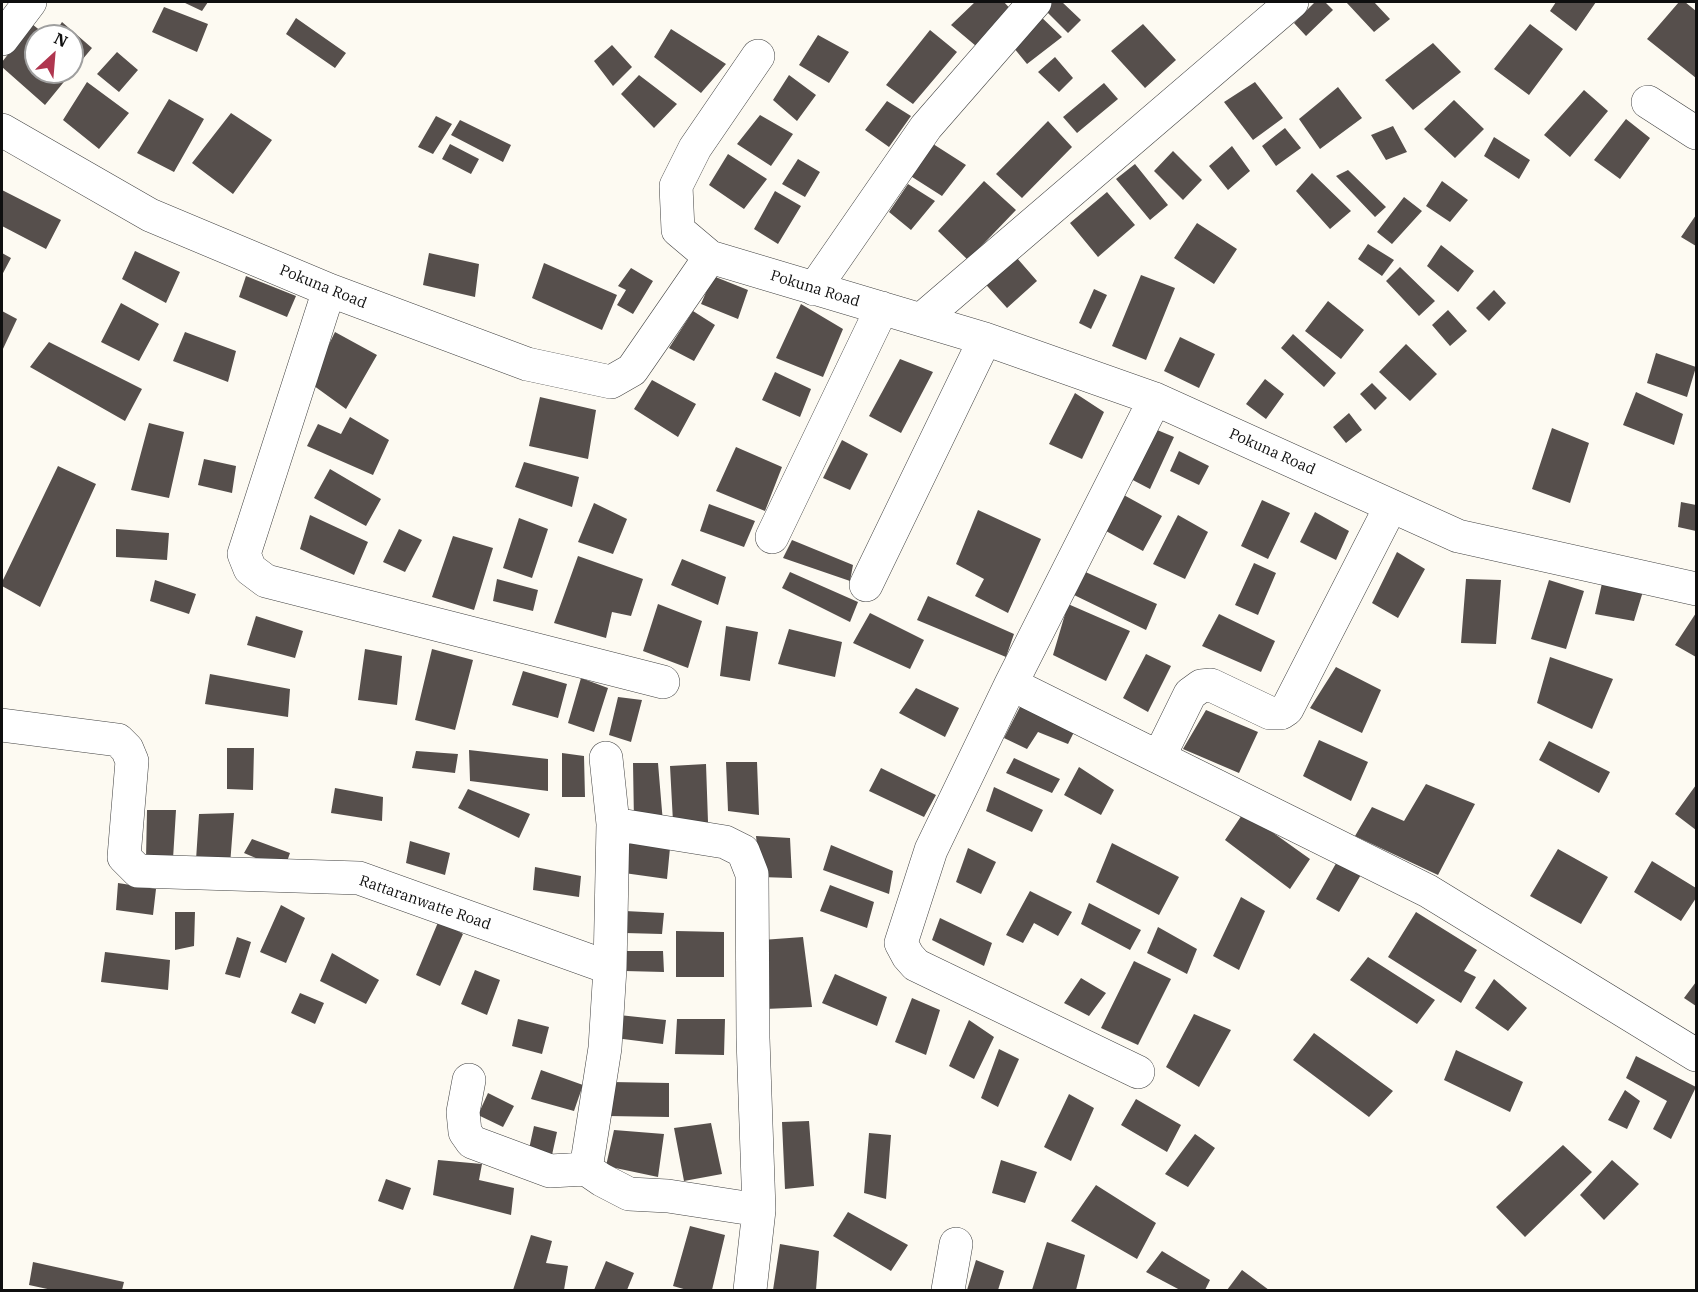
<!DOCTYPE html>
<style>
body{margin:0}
#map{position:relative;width:1698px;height:1292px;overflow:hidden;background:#fdfaf2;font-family:"IBM Plex Serif",serif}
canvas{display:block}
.frame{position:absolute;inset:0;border:3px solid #0f0f0f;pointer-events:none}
.north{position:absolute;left:24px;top:24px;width:60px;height:60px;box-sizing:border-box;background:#fff;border:2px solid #9f9f9f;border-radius:50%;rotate:26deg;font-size:16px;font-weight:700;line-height:24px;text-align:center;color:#0f0f0f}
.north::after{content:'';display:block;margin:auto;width:21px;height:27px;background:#af364f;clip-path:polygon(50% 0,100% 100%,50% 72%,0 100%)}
</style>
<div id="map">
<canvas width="1698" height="1292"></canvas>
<div class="frame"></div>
<div class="north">N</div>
</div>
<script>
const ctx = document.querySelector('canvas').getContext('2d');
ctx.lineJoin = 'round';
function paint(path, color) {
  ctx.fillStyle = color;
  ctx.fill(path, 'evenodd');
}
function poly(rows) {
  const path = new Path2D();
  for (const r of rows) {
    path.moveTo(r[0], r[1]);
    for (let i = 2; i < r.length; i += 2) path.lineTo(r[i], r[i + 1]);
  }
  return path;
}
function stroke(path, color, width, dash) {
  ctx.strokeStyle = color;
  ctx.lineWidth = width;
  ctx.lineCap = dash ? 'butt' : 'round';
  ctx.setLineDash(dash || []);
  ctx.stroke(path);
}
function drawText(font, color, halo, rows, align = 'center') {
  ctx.font = font + ' "IBM Plex Serif",serif';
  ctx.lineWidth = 6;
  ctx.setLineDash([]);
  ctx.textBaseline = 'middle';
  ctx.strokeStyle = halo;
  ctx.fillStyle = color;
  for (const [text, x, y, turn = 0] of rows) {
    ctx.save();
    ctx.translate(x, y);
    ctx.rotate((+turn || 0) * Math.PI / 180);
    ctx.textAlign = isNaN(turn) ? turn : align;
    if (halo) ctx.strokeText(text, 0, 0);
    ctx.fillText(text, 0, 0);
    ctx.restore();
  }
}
const building = poly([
 [183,2,208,2,202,11],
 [975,2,1004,2,1014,13,976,46,951,25],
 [1049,2,1062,2,1081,20,1068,33,1043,8],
 [1315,2,1325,2,1333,10,1306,36,1294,23],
 [1346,2,1374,2,1390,19,1374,32],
 [1556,2,1596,2,1576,31,1550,11],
 [1679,2,1685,2,1696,11,1696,78,1647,39],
 [164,7,208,24,197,52,152,32],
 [1036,12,1062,37,1027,64,1009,42],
 [296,18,346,53,335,68,286,34],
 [62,22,92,48,72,72,72,36,53,36],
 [32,24,47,36,36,36,36,72,72,72,45,105,2,67,2,62],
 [1143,24,1176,60,1145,88,1111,51],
 [1530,24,1563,49,1529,95,1494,69],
 [671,29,726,64,701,93,654,57],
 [930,30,957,52,913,104,886,85],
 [818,35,849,52,829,83,799,65],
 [1433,43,1461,72,1413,110,1385,80],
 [612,45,632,67,613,86,594,61],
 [117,52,138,70,119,92,97,74],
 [1055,57,1073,78,1059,92,1038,72],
 [639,75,677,104,654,128,621,94],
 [789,75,816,95,797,121,773,100],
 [87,82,129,113,99,149,63,120],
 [1255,82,1283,118,1253,140,1224,102],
 [1104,83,1118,99,1077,133,1063,117],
 [1338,87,1362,118,1320,149,1299,119],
 [1584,90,1608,111,1570,157,1544,135],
 [169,99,204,119,174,172,137,153],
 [1454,100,1484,129,1455,158,1424,129],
 [887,101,911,116,889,147,865,130],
 [231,113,272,140,233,194,192,163],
 [760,115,793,134,771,166,737,144],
 [436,116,452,124,433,154,418,147],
 [1626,119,1650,138,1620,179,1594,160],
 [460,120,511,145,503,162,451,135],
 [1048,121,1072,147,1022,198,996,174],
 [1393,126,1407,152,1386,160,1371,135],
 [1285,128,1301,148,1276,166,1262,146],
 [1494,137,1530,160,1519,179,1484,156],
 [930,142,966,165,942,196,909,175],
 [450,144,479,159,471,174,442,159],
 [1232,146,1250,171,1228,190,1209,166],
 [1173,151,1202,180,1183,200,1154,171],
 [728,154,767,179,744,209,709,185],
 [798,159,820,172,805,197,782,184],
 [1135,164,1168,205,1150,220,1116,179],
 [1348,170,1386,207,1375,217,1336,176],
 [1312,173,1351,211,1330,229,1296,191],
 [984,181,1016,210,968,260,938,231],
 [1442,181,1468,200,1450,222,1426,206],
 [908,184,935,201,911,230,889,212],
 [2,190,61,220,46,249,2,226],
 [775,191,801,206,778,244,754,229],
 [1107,192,1135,225,1098,257,1070,223],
 [1404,197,1422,211,1392,244,1377,232],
 [1696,215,1696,246,1681,237],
 [1197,223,1237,249,1214,284,1174,258],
 [1368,244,1394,260,1382,276,1358,259],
 [1441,245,1474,271,1458,292,1427,266],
 [1010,250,1037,281,1007,308,979,277],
 [135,251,180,272,166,303,122,279],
 [2,253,11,258,2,275],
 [429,253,479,264,475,297,423,285],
 [544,263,617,295,602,330,532,298],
 [1400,267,1435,301,1419,316,1386,281],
 [631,268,653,281,633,314,617,305,626,290,618,286],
 [1141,275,1175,288,1146,360,1112,346],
 [246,276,296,296,287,317,239,297],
 [713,276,748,290,738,319,701,304],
 [1094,289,1107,295,1091,329,1079,323],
 [1494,290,1506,303,1489,321,1476,308],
 [1328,301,1364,330,1341,359,1305,331],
 [121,303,159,324,139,361,101,342],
 [801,304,843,329,823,377,776,358],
 [1448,310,1467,331,1450,346,1432,325],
 [2,311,17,319,2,351],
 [693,311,715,325,694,361,669,348],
 [185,332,236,351,228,382,173,361],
 [335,332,377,355,346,409,310,383],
 [1293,334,1336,373,1324,387,1281,348],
 [1180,337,1215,354,1199,388,1164,371],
 [49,342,142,389,125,421,30,367],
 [1406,344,1437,374,1410,401,1379,372],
 [1656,353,1696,367,1687,397,1647,383],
 [900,359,933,372,901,433,869,416],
 [775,372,811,389,800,417,762,400],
 [1265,379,1284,394,1266,419,1246,404],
 [652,380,696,404,678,437,634,409],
 [1372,383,1387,398,1375,410,1360,394],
 [1636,392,1683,414,1674,445,1623,425],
 [1075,393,1104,412,1082,459,1049,444],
 [540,397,596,410,588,459,529,446],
 [1349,413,1362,430,1346,443,1333,427],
 [350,417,389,440,373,475,307,446,318,424,341,434],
 [149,423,184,432,169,498,131,490],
 [1150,427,1174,437,1150,489,1127,477],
 [1552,428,1589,443,1570,503,1532,489],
 [842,440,868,454,850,490,823,478],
 [736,447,782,467,765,511,716,491],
 [1179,451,1209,466,1199,485,1170,471],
 [204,459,236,466,232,493,198,485],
 [524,462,579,477,572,507,515,487],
 [58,466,96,484,40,607,2,586,2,582],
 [330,469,381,499,366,526,314,498],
 [1122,494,1162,516,1143,551,1106,531],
 [1262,500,1290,513,1268,559,1241,546],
 [1681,502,1696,505,1696,531,1678,527],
 [594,503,627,519,613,554,578,542],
 [709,504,755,521,744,547,700,531],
 [978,510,1041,539,1008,613,975,596,984,579,956,564],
 [1315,512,1349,531,1336,560,1300,542],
 [310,515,368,542,354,575,300,549],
 [1178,515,1208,532,1185,579,1153,564],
 [519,518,548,529,532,578,503,568],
 [116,529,169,533,167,560,116,557],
 [399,529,422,540,405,572,383,562],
 [453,536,493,548,474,610,432,597],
 [792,540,853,565,850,581,783,558],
 [1397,552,1425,569,1398,618,1372,603],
 [578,556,643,579,631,616,612,612,606,638,554,623],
 [682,559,726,577,718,605,671,585],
 [1254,563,1276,573,1258,615,1235,605],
 [1081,570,1157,604,1146,630,1072,594],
 [790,572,858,602,850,622,782,588],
 [497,579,538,590,533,611,493,601],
 [1466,579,1501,580,1496,644,1461,643],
 [1603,579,1644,588,1634,621,1595,614],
 [155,580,196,594,189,614,150,601],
 [1549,580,1584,591,1566,649,1531,639],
 [928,596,1014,634,1006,657,917,620],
 [658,604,702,621,688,668,643,651],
 [1068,604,1130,631,1106,681,1053,655],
 [870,613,924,640,910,669,853,643],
 [1696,613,1696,657,1675,645],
 [1219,614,1275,641,1261,672,1202,646],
 [256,616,303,631,295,658,247,645],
 [726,626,758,632,750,681,720,676],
 [789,629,842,642,835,677,778,664],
 [365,649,402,656,397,705,358,700],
 [432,649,473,660,455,730,415,720],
 [1146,654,1171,666,1148,712,1123,698],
 [1550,657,1613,679,1592,729,1537,703],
 [1336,667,1381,690,1362,733,1310,708],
 [523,671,567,684,558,718,512,705],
 [210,674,290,689,288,717,205,704],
 [581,678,608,688,594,732,568,723],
 [916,688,959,708,945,737,899,713],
 [618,697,642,700,631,742,609,735],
 [1022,703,1075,730,1068,744,1038,732,1027,749,1004,738],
 [1206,710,1258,732,1239,773,1183,749],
 [1319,740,1368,762,1351,801,1303,776],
 [1549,741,1610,772,1599,793,1539,760],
 [227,748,254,748,253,790,227,789],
 [469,750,548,759,548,791,470,781],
 [416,751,458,754,455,773,412,768],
 [562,753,584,756,585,797,562,797],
 [1014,758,1060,779,1052,793,1006,773],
 [726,762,757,762,759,815,728,811],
 [633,763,658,763,663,823,634,822],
 [706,764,708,822,673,822,670,766],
 [1079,767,1114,790,1101,815,1064,795],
 [881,768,936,795,924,817,869,791],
 [1426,784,1475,804,1438,875,1355,836,1372,807,1404,821],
 [1696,785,1696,830,1675,814],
 [994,787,1043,810,1032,832,986,811],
 [335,788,383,797,382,821,331,813],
 [468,789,530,814,519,838,458,808],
 [147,810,176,810,173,859,146,859],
 [1244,812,1310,859,1290,889,1225,840],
 [234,813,230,865,196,860,199,814],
 [756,836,790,838,792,878,760,877],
 [252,839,290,853,284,870,244,853],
 [410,841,450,853,445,875,406,863],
 [628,842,670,848,667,879,624,873],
 [1112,843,1179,877,1159,915,1096,882],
 [831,845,893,871,889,894,823,870],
 [968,848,996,862,981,894,956,882],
 [1558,849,1608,877,1581,924,1530,896],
 [1339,858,1362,873,1339,912,1316,899],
 [1652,861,1696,888,1696,898,1681,921,1634,892],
 [535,867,581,876,579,897,533,890],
 [118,883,156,889,153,915,116,910],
 [830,885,874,902,867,928,820,911],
 [1030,891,1072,912,1058,936,1034,923,1023,943,1006,935],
 [1241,897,1265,911,1239,970,1213,956],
 [1089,903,1141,930,1130,950,1081,924],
 [281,905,305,918,286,963,260,952],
 [625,911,664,913,662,934,625,933],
 [175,912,195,912,194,946,175,950],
 [1416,912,1477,950,1464,971,1476,977,1461,1003,1388,957],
 [940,918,992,943,984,966,932,940],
 [439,920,463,934,440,986,416,975],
 [1158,927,1197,949,1187,974,1147,953],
 [676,931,724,932,724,977,676,977],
 [237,937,251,942,240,978,225,974],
 [803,937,812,1007,765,1009,762,940],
 [626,951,663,951,664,972,625,971],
 [105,952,170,960,168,990,101,982],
 [332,953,379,980,366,1004,320,981],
 [1368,957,1435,1000,1417,1024,1350,980],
 [1134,961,1171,979,1138,1045,1101,1028],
 [475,970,500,980,487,1015,461,1004],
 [835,974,887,997,877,1026,822,1003],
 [1081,978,1106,993,1089,1016,1064,1003],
 [1494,979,1527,1008,1508,1031,1475,1008],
 [1696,982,1696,1006,1684,998],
 [300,993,324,1003,315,1024,291,1013],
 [912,998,940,1010,926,1055,895,1042],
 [1194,1014,1231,1030,1199,1087,1166,1067],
 [619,1015,666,1020,663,1044,615,1038],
 [518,1019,549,1027,542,1054,512,1046],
 [677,1019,725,1019,724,1055,675,1054],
 [969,1020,994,1037,974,1079,949,1066],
 [1314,1033,1393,1091,1369,1117,1293,1060],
 [999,1049,1019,1059,998,1107,981,1098],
 [1456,1050,1523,1082,1510,1112,1444,1080],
 [1636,1056,1696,1087,1671,1139,1653,1129,1667,1101,1626,1078],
 [541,1070,583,1085,574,1111,531,1099],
 [612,1082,669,1083,669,1117,608,1116],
 [1625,1090,1640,1101,1627,1129,1608,1120],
 [488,1093,514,1106,503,1127,478,1115],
 [1069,1094,1094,1108,1071,1161,1044,1147],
 [1136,1099,1181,1125,1167,1152,1121,1125],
 [809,1121,814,1186,785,1189,782,1122],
 [711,1123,722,1174,684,1181,674,1128],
 [534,1126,557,1132,552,1155,529,1149],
 [614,1130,664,1134,658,1177,606,1166],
 [869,1133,891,1135,886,1199,864,1193],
 [1195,1134,1215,1148,1188,1187,1165,1174],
 [1563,1145,1592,1172,1525,1237,1496,1207],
 [438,1160,482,1164,479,1180,514,1188,511,1215,433,1195],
 [1001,1160,1037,1172,1025,1203,992,1193],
 [1612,1160,1639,1184,1604,1220,1580,1195],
 [386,1179,411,1188,403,1210,378,1201],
 [1096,1185,1156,1223,1137,1259,1071,1221],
 [848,1212,908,1245,891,1271,833,1236],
 [690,1226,725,1235,712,1290,687,1290,673,1286],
 [531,1235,552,1241,546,1263,568,1266,564,1290,513,1290],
 [1047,1242,1085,1255,1076,1290,1032,1290],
 [780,1244,819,1251,816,1290,773,1290],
 [1162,1251,1210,1280,1205,1290,1180,1290,1146,1272],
 [976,1260,1004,1271,998,1290,967,1290],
 [606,1261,634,1273,627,1290,594,1290],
 [33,1262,124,1282,122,1290,52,1290,29,1285],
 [1242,1270,1269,1290,1227,1290]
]);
const minor = poly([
 [2,39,30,2],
 [1648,102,1696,133],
 [2,130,150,215,329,290,527,364,611,382,632,370,710,257,985,339,1155,399,1458,536,1696,589],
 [710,257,678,230,676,186,695,148,758,56],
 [814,289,926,127,1035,2],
 [329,290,244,554,250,569,266,581,663,682],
 [922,319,1292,2],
 [772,537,882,308],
 [866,585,985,339],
 [1011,684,1428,891,1696,1055],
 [2,725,118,740,127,749,132,761,124,857,138,871,359,878,610,968,613,824,606,758],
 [1159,757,1190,694,1201,686,1211,685,1270,713,1281,713,1287,709,1391,506],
 [613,824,725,842,743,851,752,874,753,1038,759,1210,750,1290],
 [610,968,605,1048,586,1169,602,1180,629,1194,668,1196,759,1210],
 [1138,1072,916,965,908,956,901,943,931,850,1011,684,1155,399],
 [469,1080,463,1112,465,1132,472,1142,550,1171,586,1169],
 [948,1290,956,1244]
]);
const streetNames = [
 ["Pokuna Road",323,287,22],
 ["Pokuna Road",815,289,17],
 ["Pokuna Road",1272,452,24],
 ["Rattaranwatte Road",425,903,19]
];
paint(building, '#564f4c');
stroke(minor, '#424242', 34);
stroke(minor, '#fff', 33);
drawText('15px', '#0f0f0f', '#fff', streetNames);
</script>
